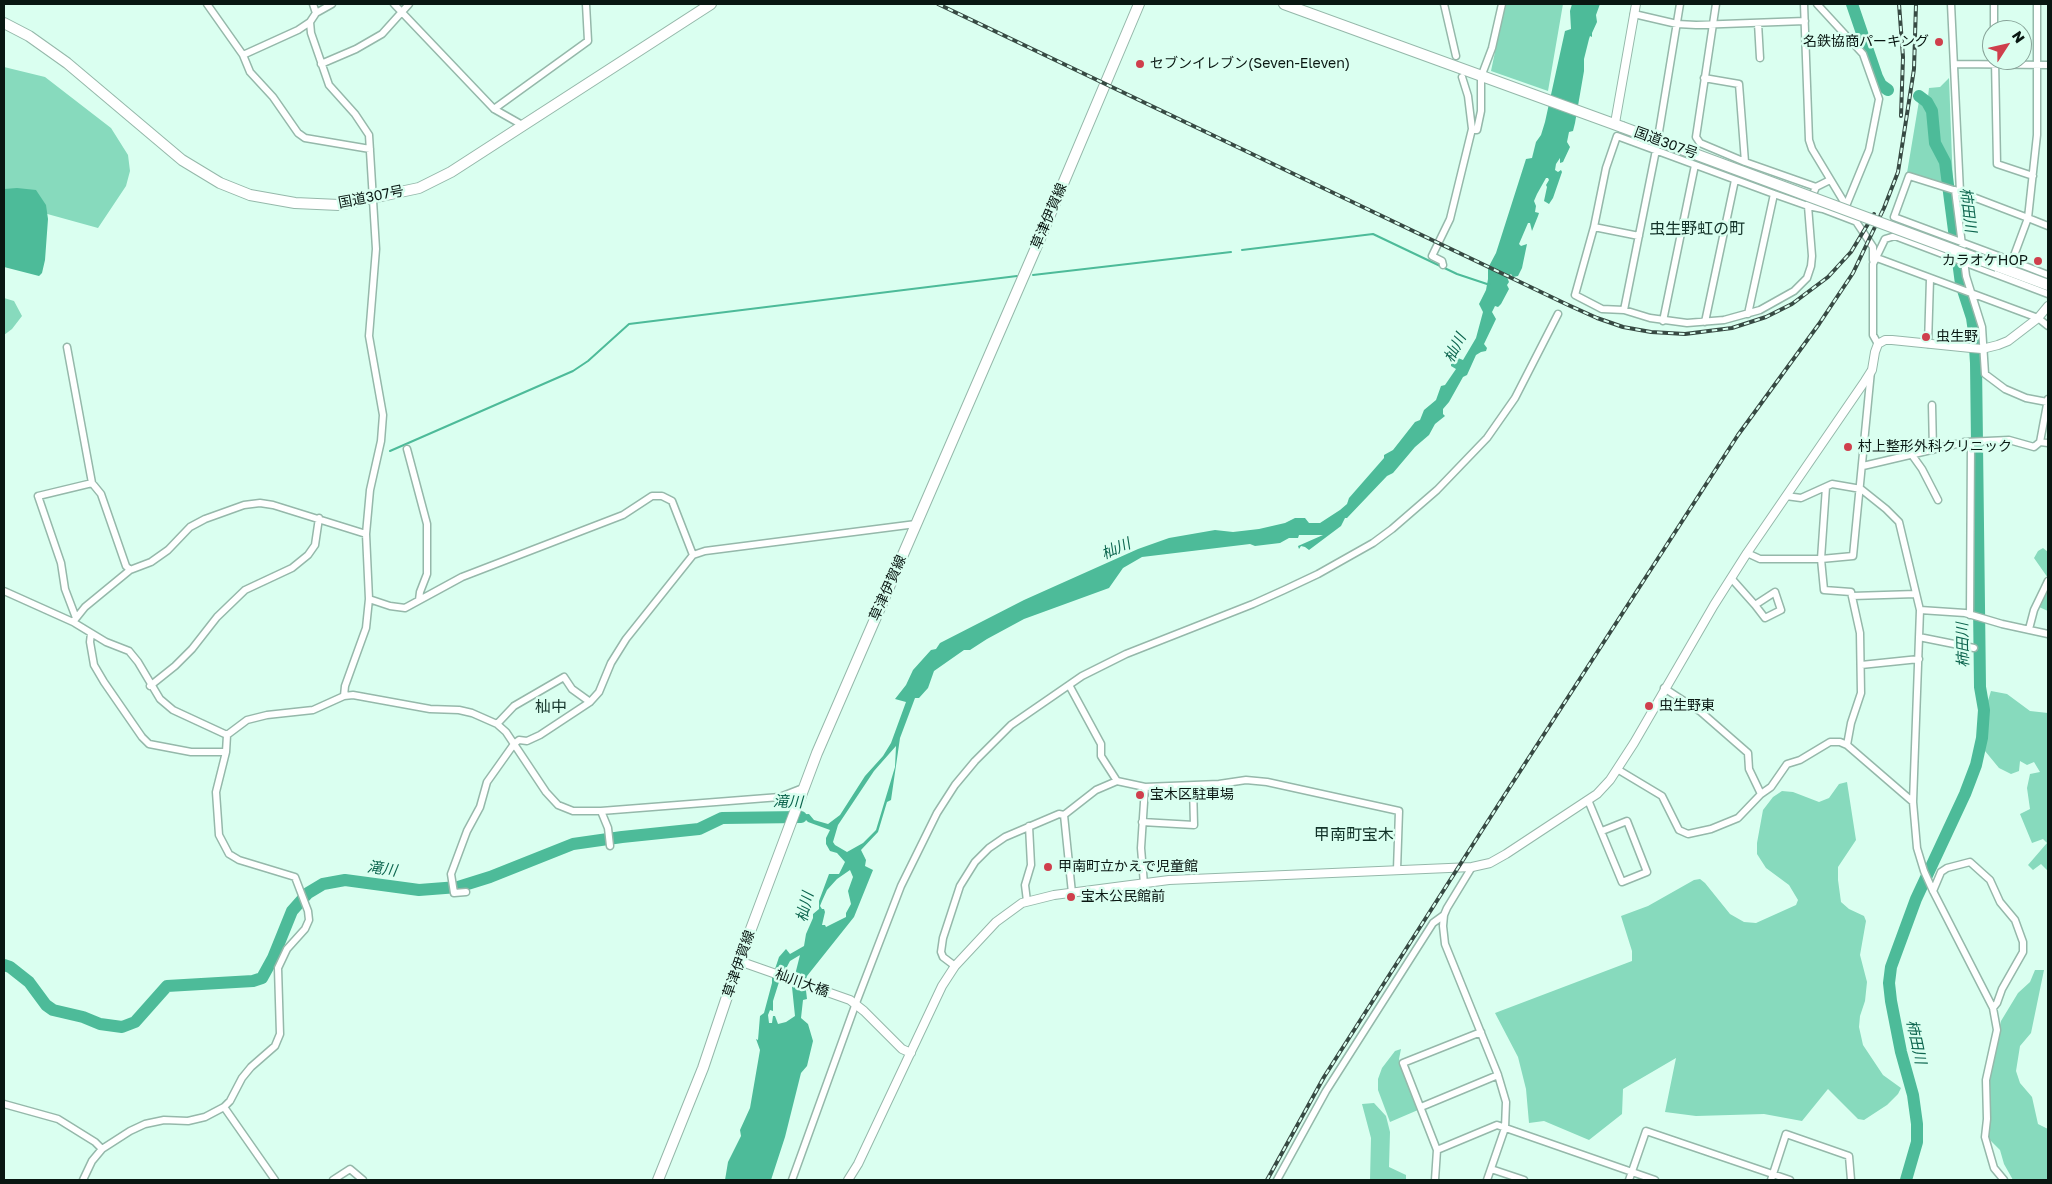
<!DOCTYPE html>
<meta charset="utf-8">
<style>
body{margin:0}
#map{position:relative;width:2052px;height:1184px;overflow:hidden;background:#dafff0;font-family:"Golos Text",sans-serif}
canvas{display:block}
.frame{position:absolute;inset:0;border:5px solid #091712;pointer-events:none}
.north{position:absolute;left:1982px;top:20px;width:50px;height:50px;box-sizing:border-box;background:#dafff0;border:1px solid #86a297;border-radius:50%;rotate:55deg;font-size:14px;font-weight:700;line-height:20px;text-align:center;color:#091712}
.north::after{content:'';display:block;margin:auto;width:18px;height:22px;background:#cf3f4c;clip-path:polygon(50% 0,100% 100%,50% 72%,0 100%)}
</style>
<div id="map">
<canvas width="2052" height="1184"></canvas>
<div class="frame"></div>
<div class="north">N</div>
</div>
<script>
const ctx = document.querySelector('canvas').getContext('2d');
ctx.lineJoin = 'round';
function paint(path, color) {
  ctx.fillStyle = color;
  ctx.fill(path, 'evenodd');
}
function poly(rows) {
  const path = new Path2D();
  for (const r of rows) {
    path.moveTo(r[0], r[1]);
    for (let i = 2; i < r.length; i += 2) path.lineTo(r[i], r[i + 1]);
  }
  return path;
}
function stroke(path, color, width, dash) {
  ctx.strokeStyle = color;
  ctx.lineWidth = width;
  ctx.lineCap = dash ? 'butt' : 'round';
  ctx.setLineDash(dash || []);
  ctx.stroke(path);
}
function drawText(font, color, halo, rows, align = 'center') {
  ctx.font = font + ' "Golos Text","Noto Sans JP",sans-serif';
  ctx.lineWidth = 5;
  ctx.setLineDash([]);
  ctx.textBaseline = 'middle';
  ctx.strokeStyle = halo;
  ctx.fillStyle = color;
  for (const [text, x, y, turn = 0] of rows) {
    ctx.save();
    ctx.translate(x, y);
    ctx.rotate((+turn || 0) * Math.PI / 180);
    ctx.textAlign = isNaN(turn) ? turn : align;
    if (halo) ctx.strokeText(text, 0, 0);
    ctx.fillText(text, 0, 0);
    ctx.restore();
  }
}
const green = poly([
 [1505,4,1563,4,1548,91,1491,71],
 [4,67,45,77,111,128,128,155,130,171,126,186,98,228,4,202],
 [1949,78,1953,186,1907,173,1919,101,1928,97,1929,88,1940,87],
 [4,298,14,301,22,316,12,329,4,335],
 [2043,548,2048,552,2048,611,2039,607,2048,578,2034,558,2038,551],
 [1991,691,2007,694,2030,711,2048,713,2048,871,2041,864,2033,870,2028,865,2047,843,2043,839,2032,843,2020,814,2030,809,2027,788,2030,774,2040,772,2034,762,2027,765,2020,761,2019,771,2011,774,1999,768,1985,751,1986,707],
 [1847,782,1856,840,1838,867,1838,880,1841,902,1849,909,1864,916,1866,921,1860,955,1867,982,1865,1001,1860,1016,1859,1027,1863,1045,1883,1075,1901,1088,1898,1094,1887,1105,1864,1120,1858,1119,1828,1089,1802,1121,1764,1114,1696,1116,1665,1112,1676,1058,1623,1089,1622,1114,1589,1140,1544,1121,1529,1123,1526,1089,1518,1057,1495,1013,1632,961,1632,951,1621,916,1648,906,1694,880,1700,879,1705,883,1730,914,1744,922,1756,923,1796,905,1798,900,1789,885,1766,868,1757,854,1757,843,1763,810,1773,797,1782,791,1793,792,1819,802,1829,798,1839,784],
 [2035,970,2044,970,2031,1033,2020,1046,2016,1071,2020,1083,2032,1097,2038,1124,2048,1129,2048,1180,2013,1180,2004,1164,2000,1150,1988,1138,1989,1074,2001,1021,2018,993,2030,982],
 [1401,1049,1399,1059,1418,1110,1390,1122,1378,1090,1378,1079,1382,1068,1395,1051],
 [1374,1103,1386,1116,1390,1132,1389,1167,1406,1175,1406,1180,1370,1180,1371,1138,1362,1104]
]);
const water = poly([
 [1572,4,1600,4,1596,15,1597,22,1592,33,1592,37,1590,36,1589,39,1584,59,1584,71,1575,123,1573,131,1569,132,1567,142,1570,147,1563,162,1560,163,1560,158,1556,164,1555,170,1558,172,1561,170,1562,172,1553,198,1549,204,1544,201,1547,187,1546,185,1549,180,1548,178,1546,178,1537,194,1534,201,1536,206,1535,212,1539,213,1538,216,1532,231,1530,223,1528,223,1519,244,1521,246,1527,244,1522,268,1518,276,1513,277,1511,274,1507,277,1509,282,1507,285,1509,289,1501,304,1498,307,1495,306,1492,312,1496,319,1484,344,1487,348,1486,351,1481,352,1476,355,1467,375,1463,377,1449,402,1443,409,1443,414,1445,416,1435,424,1429,435,1415,447,1393,473,1387,476,1347,518,1345,518,1341,526,1309,550,1305,547,1301,546,1299,549,1298,546,1323,535,1299,535,1298,538,1289,538,1280,543,1255,546,1250,544,1142,557,1123,568,1109,588,1024,619,987,639,970,650,964,650,934,671,928,688,919,698,915,698,900,738,891,800,887,802,878,832,861,850,866,860,865,866,873,870,854,917,807,976,805,982,807,999,803,1000,801,1018,808,1024,813,1041,807,1066,801,1073,785,1137,771,1180,725,1180,728,1162,741,1136,740,1130,750,1108,760,1050,756,1039,758,1040,760,1016,764,1013,772,983,772,978,779,957,786,949,790,954,804,946,806,934,813,918,813,914,819,909,819,901,829,874,839,874,845,862,837,853,830,851,826,844,826,838,830,830,808,822,804,818,783,819,788,815,809,814,814,820,828,824,840,815,865,776,883,756,891,743,906,702,895,699,906,685,913,670,931,650,936,649,940,643,1024,600,1138,549,1169,538,1215,530,1233,532,1259,529,1285,523,1295,518,1305,518,1309,523,1320,523,1340,510,1347,504,1349,498,1384,458,1384,455,1393,450,1415,422,1420,420,1424,410,1436,400,1441,386,1445,385,1456,369,1451,366,1451,363,1458,358,1463,360,1476,338,1483,312,1479,304,1486,290,1488,279,1488,268,1496,253,1526,159,1532,158,1536,142,1541,135,1545,122,1565,31,1571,29,1570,11],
 [896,746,895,767,876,830,863,843,847,852,835,845,833,842,838,825,874,771],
 [850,870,853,877,848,891,851,904,846,913,846,917,826,927,825,925,822,925,825,912,824,909,822,909,820,906,822,901,827,890,837,879],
 [805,952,800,955,792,987,795,1016,786,1022,778,1024,775,1016,773,1016,772,1023,769,1023,768,1015,770,1010,773,1011,773,1001,779,982,790,961],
 [17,188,36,190,46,205,48,219,45,260,42,273,39,276,4,267,4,189]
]);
const stream = poly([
 [1242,250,1373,234,1457,274,1490,285],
 [1033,275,1231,252],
 [390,451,573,371,588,361,629,324,1017,276]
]);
const river = poly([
 [1852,4,1877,77,1881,85,1888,90],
 [4,965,10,967,29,982,46,1005,53,1010,83,1017,100,1024,122,1027,135,1022,167,986,253,981,262,978,273,958,292,911,308,893,323,884,345,880,419,890,458,887,490,877,573,844,622,837,699,829,722,818,801,817],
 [1906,1180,1917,1142,1917,1124,1913,1095,1901,1052,1891,1001,1889,983,1891,967,1916,899,1965,794,1976,765,1982,738,1984,710,1980,687,1976,363,1974,332,1972,318,1961,284,1945,162,1935,143,1932,111,1927,102,1919,96]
]);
const minor = poly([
 [207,4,243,55,250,72,273,97,298,133,305,138,370,149],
 [313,4,316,13],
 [332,4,316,13,310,22,311,33,329,85,355,114,369,135,376,249,369,336,383,415,381,441,370,490,366,534,369,599,366,628,345,686,344,696],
 [394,4,494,109,524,126],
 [1444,4,1456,56],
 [1716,4,1696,137,1700,143,1745,162,1816,187],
 [1804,4,1809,140,1812,149,1850,212],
 [1817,4,1863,54,1879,99,1869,150,1846,206],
 [1951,4,1960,192],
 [1994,4,1994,30],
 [2037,4,2037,135,2028,218,2012,261,1894,217,1909,176,1960,192,2028,218,2048,226],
 [1634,14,1677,24,1696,25,1805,21],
 [1758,23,1760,58],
 [243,55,298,30,310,22],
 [1995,60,1997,164,2033,176],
 [321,64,356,49,382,34,409,4],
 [1955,64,2048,65],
 [1704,78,1739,84,1745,162],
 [494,109,588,41,586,4],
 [1472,129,1477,130,1481,111,1481,77,1492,48,1502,4],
 [1830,180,1816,187,1808,206,1812,256,1811,266,1807,278,1794,291,1760,310,1724,320,1687,323,1650,318,1624,310,1602,309,1575,295,1594,227,1606,168,1617,136,1774,194,1808,206,1823,209,1857,222],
 [1955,190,1966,276,1982,327,1985,374,2005,389,2026,398,2047,402],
 [1855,220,1873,247,1873,260],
 [1594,227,1639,236],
 [1877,258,2038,318,2048,326],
 [2012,261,2048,275],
 [1443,265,1442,261,1432,256,1450,219,1472,129,1468,96,1462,77],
 [1624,310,1656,150,1680,4],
 [1748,314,1774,194],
 [1663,321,1695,165],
 [1705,322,1735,180],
 [1878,344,1873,335,1873,264,1885,239,1895,236,2048,294],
 [1928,344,1930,279],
 [67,347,92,483,101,494,126,566,130,570],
 [1932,405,1933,450],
 [2040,442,2048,443],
 [407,449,427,524,427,574,420,592,419,600],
 [1912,455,1922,469,1938,500],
 [1863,466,1965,442,2009,440,2034,447,2040,442,2048,399],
 [1826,487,1821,559,1824,590,1851,592,1860,633,1861,693,1851,723,1847,745],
 [1786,496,1801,498,1832,484,1861,489,1886,509,1899,522,1920,610,1913,802,1917,848,1924,871,1933,891,1993,1008,1997,1030,1986,1080,1987,1119,1985,1137,1994,1168,2004,1180],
 [1747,553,1760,559,1821,559,1853,556,1871,371],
 [1731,578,1755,605,1775,592,1781,610,1765,618,1755,605],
 [4,591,73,622,106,642,129,651,138,662,160,699,173,710,227,735],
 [1852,596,1916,594],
 [369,599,390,606,405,608,462,577,623,515,652,496,662,496,672,501,693,555],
 [1920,610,1965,613,2002,624,2048,634],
 [1970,615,1971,442],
 [76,618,65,589,61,563,38,496,92,483],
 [73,622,85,607,130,570,151,562,168,550,190,527,205,519,244,505,260,503,273,505,366,534],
 [2029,629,2034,610,2048,581],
 [91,633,90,642,94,665,104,682,142,737,149,744,191,752,226,752],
 [1919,637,1974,648],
 [1861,665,1919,659],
 [1069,685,1101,744,1101,756,1117,781],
 [150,686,175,666,192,649,217,617,245,590,292,568,308,555,315,545,319,518],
 [1664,688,1701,712,1748,753,1749,769,1761,794],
 [497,724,514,706,564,677,572,689,590,702],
 [1617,769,1662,796,1679,830,1688,834,1711,829,1738,818,1761,794,1771,787,1787,764,1800,760,1830,742,1840,742,1847,745,1913,802],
 [1588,800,1622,882,1647,872,1627,821,1602,831],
 [601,811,608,828,610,846],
 [1064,815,1072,893],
 [1142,822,1194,825,1193,786],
 [1472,867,1447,908,1444,915,1443,926,1445,944,1498,1075,1506,1102,1505,1128,1487,1180],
 [1144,884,1141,848,1145,787],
 [1933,891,1941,872,1947,868,1970,862,1990,880,2000,902,2015,920,2023,942,2023,952,2002,989,1997,1003,1993,1008],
 [466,892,454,893,451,874,467,831,480,807,487,782,514,744,519,740,527,741,540,735,590,702,599,692,611,663,626,639,693,555,705,551,916,524],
 [1027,901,1025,885,1031,865,1029,826],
 [955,966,943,957,941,952,943,938,960,886,975,862,989,848,1005,837,1059,814,1064,815,1096,790,1117,781,1145,787,1219,784,1246,780,1267,782,1399,811,1397,870],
 [4,1104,58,1119,95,1142,102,1149],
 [224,1107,275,1180],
 [1421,1107,1498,1075],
 [1437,1150,1497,1125,1655,1180],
 [1491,1169,1524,1180],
 [83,1180,92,1161,102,1149,130,1131,145,1124,164,1120,188,1121,205,1117,224,1107,230,1101,242,1078,251,1067,275,1046,280,1034,278,968,287,949,305,929,309,920,308,911,295,877,239,860,229,854,219,835,216,792,226,752,227,735,247,720,267,715,313,710,344,696,353,695,430,709,459,710,472,713,497,724,506,732,546,792,558,805,573,811,601,811,767,798,780,797,803,788],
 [333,1180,350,1169,363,1180],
 [792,1180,856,1003,901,886,937,813,955,785,975,761,1011,725,1082,676,1126,654,1253,604,1284,590,1318,574,1373,543,1392,529,1437,490,1487,438,1515,398,1558,314],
 [1277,1180,1326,1091,1433,923,1444,915],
 [1435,1180,1437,1150,1403,1063,1481,1032],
 [1629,1180,1646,1131,1790,1180],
 [1771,1180,1786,1134,1849,1156,1851,1180]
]);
const tertiary = poly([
 [1615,123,1636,4],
 [739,961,850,1000,864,1011,902,1049,911,1053],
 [848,1180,858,1164,942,986,955,966,996,922,1022,903,1054,895,1169,880,1472,867,1490,863,1506,854,1597,794,1610,780,1634,743,1714,605,1747,553,1865,381,1872,370,1875,352,1878,344,1885,340,1892,340,1971,348,1982,349,1998,345,2008,341,2038,318,2048,306]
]);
const primary = poly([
 [658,1180,703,1068,739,961,817,753,1038,243,1139,4]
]);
const trunk = poly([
 [1284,4,1622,127],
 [4,23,29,36,67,63,182,160,220,183,250,195,295,203,339,205,419,188,451,172,711,4],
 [1997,266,2048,285]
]);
const rail = poly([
 [938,4,1566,304,1597,318,1623,327,1651,332,1685,334,1732,328,1766,317,1792,304,1828,277,1851,252,1874,214],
 [1899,4,1903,57,1901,116],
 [1267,1180,1324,1077,1504,796,1738,435,1819,324,1853,273,1884,208,1898,172,1914,69,1916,4]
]);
const trunkBridge = poly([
 [1622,127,1997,266]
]);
const markers = [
 [1939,42,5,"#cf3f4c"],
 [1140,64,5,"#cf3f4c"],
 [2038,261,5,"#cf3f4c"],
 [1926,337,5,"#cf3f4c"],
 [1848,447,5,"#cf3f4c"],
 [1649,706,5,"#cf3f4c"],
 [1140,795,5,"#cf3f4c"],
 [1048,867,5,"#cf3f4c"],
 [1071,897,5,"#cf3f4c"]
];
const poiNames = [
 ["名鉄協商パーキング",1929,42,"right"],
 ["セブンイレブン(Seven-Eleven)",1150,64],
 ["カラオケHOP",2028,261,"right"],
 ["虫生野",1936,337],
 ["村上整形外科クリニック",1858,447],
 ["虫生野東",1659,706],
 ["宝木区駐車場",1150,795],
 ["甲南町立かえで児童館",1058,867],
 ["宝木公民館前",1081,897]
];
const streetNames = [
 ["国道307号",1666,143,20],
 ["国道307号",371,197,-11],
 ["草津伊賀線",1049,216,-67],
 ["草津伊賀線",888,588,-66],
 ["草津伊賀線",739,964,-71],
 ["杣川大橋",802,983,20]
];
const waterNames = [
 ["柿田川",1968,210,83],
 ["杣川",1455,348,-63],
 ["杣川",1116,549,-23],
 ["柿田川",1963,645,-91],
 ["滝川",788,802,2],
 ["滝川",382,869,8],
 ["杣川",805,907,-77],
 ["柿田川",1916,1042,78]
];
const quarterNames = [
 ["虫生野虹の町",1697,229],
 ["杣中",551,707],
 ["甲南町宝木",1354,835]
];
paint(green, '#87dabd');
paint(water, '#4dbb99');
stroke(stream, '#4dbb99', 2);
stroke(river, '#4dbb99', 12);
stroke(minor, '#95b8aa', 9);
stroke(tertiary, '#95b8aa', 10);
stroke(primary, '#95b8aa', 12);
stroke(trunk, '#95b8aa', 12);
stroke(minor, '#fff', 6);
stroke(tertiary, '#fff', 8);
stroke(primary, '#fff', 10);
stroke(trunk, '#fff', 10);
stroke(rail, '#374a43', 4);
stroke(rail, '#dafff0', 2, [5.5]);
stroke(trunkBridge, '#95b8aa', 12, []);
stroke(trunkBridge, '#fff', 10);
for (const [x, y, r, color] of markers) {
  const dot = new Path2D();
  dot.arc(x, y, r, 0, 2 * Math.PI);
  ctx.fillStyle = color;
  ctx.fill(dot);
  stroke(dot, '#dafff0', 2);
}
drawText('14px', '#091712', '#dafff0', poiNames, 'left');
drawText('14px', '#091712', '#dafff0', streetNames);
drawText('italic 15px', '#0c654e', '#dafff0', waterNames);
drawText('16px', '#133329', '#dafff0', quarterNames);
</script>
